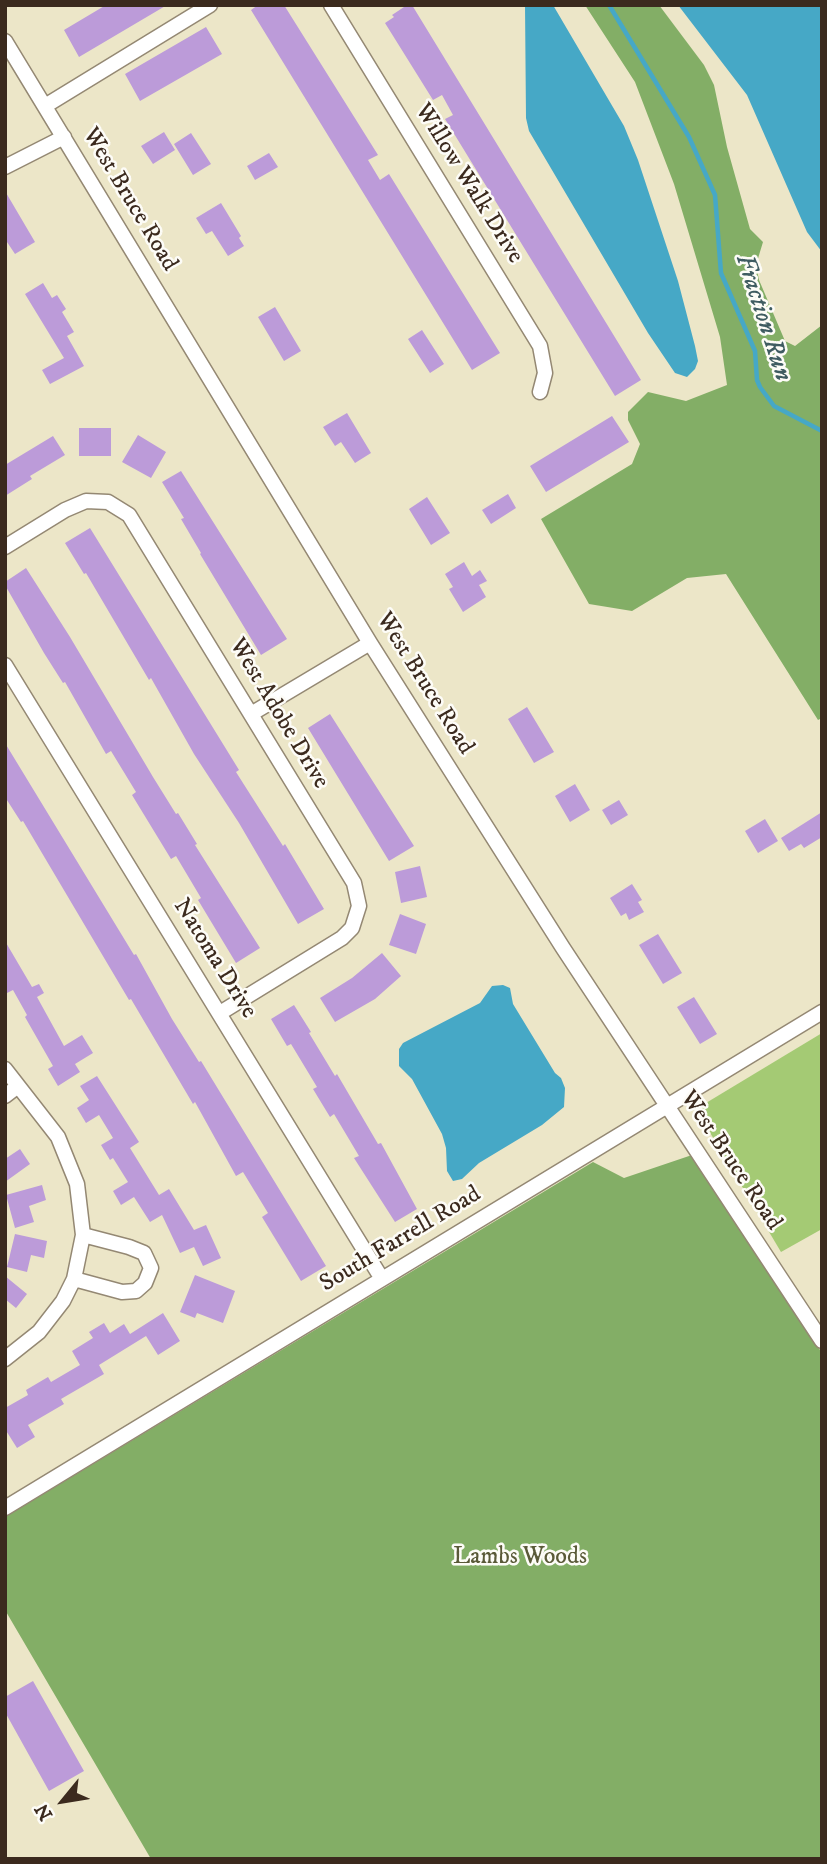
<!DOCTYPE html>
<style>
body{margin:0}
#map{position:relative;width:827px;height:1864px;overflow:hidden;background:#ece6c8;font-family:"IM FELL DW Pica",serif}
canvas{display:block}
.frame{position:absolute;inset:0;border:7px solid #3b2a1e;pointer-events:none}
.north{position:absolute;left:28px;top:1766px;width:70px;height:70px;-webkit-text-stroke:5px #fdfcf7;paint-order:stroke;rotate:240deg;font-size:19px;font-weight:700;line-height:28px;text-align:center;color:#3b2a1e}
.north::after{content:'';display:block;margin:auto;width:24px;height:32px;background:#3b2a1e;clip-path:polygon(50% 0,100% 100%,50% 72%,0 100%)}
</style>
<div id="map">
<canvas width="827" height="1864"></canvas>
<div class="frame"></div>
<div class="north">N</div>
</div>
<script>
const ctx = document.querySelector('canvas').getContext('2d');
ctx.lineJoin = 'round';
function paint(path, color) {
  ctx.fillStyle = color;
  ctx.fill(path, 'evenodd');
}
function poly(rows) {
  const path = new Path2D();
  for (const r of rows) {
    path.moveTo(r[0], r[1]);
    for (let i = 2; i < r.length; i += 2) path.lineTo(r[i], r[i + 1]);
  }
  return path;
}
function stroke(path, color, width, dash) {
  ctx.strokeStyle = color;
  ctx.lineWidth = width;
  ctx.lineCap = dash ? 'butt' : 'round';
  ctx.setLineDash(dash || []);
  ctx.stroke(path);
}
function drawText(font, color, halo, rows, align = 'center') {
  ctx.font = font + ' "IM FELL DW Pica",serif';
  ctx.lineWidth = 5;
  ctx.setLineDash([]);
  ctx.textBaseline = 'middle';
  ctx.strokeStyle = halo;
  ctx.fillStyle = color;
  for (const [text, x, y, turn = 0] of rows) {
    ctx.save();
    ctx.translate(x, y);
    ctx.rotate((+turn || 0) * Math.PI / 180);
    ctx.textAlign = isNaN(turn) ? turn : align;
    if (halo) ctx.strokeText(text, 0, 0);
    ctx.fillText(text, 0, 0);
    ctx.restore();
  }
}
const green = poly([
 [822,1033,822,1229,781,1252,696,1109]
]);
const forest = poly([
 [585,5,659,5,704,65,714,85,727,147,750,229,763,242,756,265,759,280,785,341,795,346,822,325,822,718,818,720,726,574,687,578,632,611,589,604,541,519,632,464,640,444,628,420,628,412,648,392,686,401,727,385,720,337,674,184,635,82],
 [692,1155,822,1353,822,1859,151,1859,5,1610,5,1517,593,1162,624,1178]
]);
const water = poly([
 [525,5,553,5,624,126,638,160,678,281,695,346,698,361,695,369,687,377,675,373,648,333,529,131,526,118],
 [678,5,822,5,822,252,807,232,747,95],
 [503,985,510,988,513,1004,555,1073,561,1078,565,1088,564,1107,542,1125,479,1163,462,1179,453,1181,447,1171,446,1148,442,1134,412,1079,399,1066,399,1049,403,1043,480,1003,492,986]
]);
const stream = poly([
 [609,5,689,137,715,195,721,273,755,351,757,380,760,387,774,406,822,431]
]);
const building = poly([
 [106,5,167,5,79,57,64,30],
 [258,5,284,5,378,155,368,160,380,180,389,174,500,353,472,370,251,10],
 [407,5,412,5,641,380,615,396,445,119,453,115,442,95,433,100,385,23,394,17,392,15],
 [206,27,222,54,140,101,125,74],
 [164,132,175,150,153,164,141,146],
 [191,133,211,164,193,175,174,144],
 [269,153,278,167,255,180,247,166],
 [5,191,35,242,15,254,5,239],
 [221,203,241,236,239,238,244,246,228,256,212,231,206,234,196,218],
 [43,283,52,298,57,295,66,309,62,312,74,332,67,336,84,366,50,384,42,370,64,358,25,294],
 [275,307,301,351,284,361,258,317],
 [422,330,444,364,430,373,408,339],
 [347,413,371,453,355,463,341,442,335,446,323,427],
 [612,416,629,442,546,492,530,466],
 [79,428,111,428,111,456,79,456],
 [138,435,166,452,151,478,122,462],
 [53,436,65,455,30,476,32,479,5,496,5,465],
 [181,471,287,639,261,655,200,554,201,553,181,519,184,518,162,482],
 [508,494,516,508,491,524,482,510],
 [427,497,450,533,431,545,409,509],
 [90,528,239,770,236,772,283,846,285,844,324,909,298,924,239,823,194,754,151,678,149,680,86,573,84,574,65,543],
 [464,562,472,576,480,570,487,581,479,585,486,597,463,612,449,589,453,587,445,574],
 [26,568,70,637,153,777,176,814,178,813,197,844,195,845,260,948,236,963,198,900,201,898,176,856,171,859,132,795,136,792,111,751,106,754,65,682,63,683,44,653,5,585,5,582],
 [527,707,554,752,534,763,508,719],
 [330,714,414,846,389,861,308,728],
 [5,743,134,955,136,954,172,1019,199,1062,201,1061,326,1266,301,1281,262,1217,268,1213,243,1172,236,1176,195,1102,193,1104,131,999,129,1000,23,821,21,822,5,797],
 [575,784,590,810,570,822,555,796],
 [619,800,628,815,611,825,602,810],
 [822,812,822,837,804,848,801,844,789,851,781,838],
 [765,819,778,841,758,853,745,831],
 [420,866,427,897,401,903,395,872],
 [632,884,642,900,638,902,644,912,629,920,626,913,621,916,610,898],
 [400,914,426,924,416,954,389,945],
 [658,934,682,973,663,984,639,945],
 [5,941,32,987,39,984,44,993,37,997,64,1046,82,1035,93,1053,75,1064,80,1072,58,1086,48,1069,53,1066,25,1017,27,1015,13,990,5,994],
 [382,953,401,976,375,999,335,1022,320,998,352,978],
 [694,997,717,1034,700,1044,677,1007],
 [294,1005,311,1032,309,1033,335,1076,337,1074,378,1144,381,1143,417,1209,395,1222,354,1158,359,1156,334,1114,330,1117,313,1089,317,1087,291,1044,287,1046,271,1019],
 [97,1076,139,1142,130,1148,159,1195,169,1189,194,1230,206,1225,221,1258,203,1266,194,1247,180,1253,162,1215,150,1222,134,1197,121,1205,113,1191,128,1182,113,1158,110,1160,101,1145,113,1138,99,1115,86,1123,77,1108,89,1100,80,1086],
 [20,1149,30,1164,5,1182,5,1159],
 [42,1185,46,1200,29,1206,34,1222,15,1228,6,1195],
 [15,1234,47,1241,44,1258,31,1255,27,1272,7,1267],
 [195,1275,235,1291,223,1323,197,1313,195,1318,180,1312],
 [5,1276,27,1294,16,1308,5,1299],
 [163,1313,180,1341,158,1355,146,1336,99,1365,104,1374,61,1399,64,1404,28,1425,35,1437,17,1448,5,1429,5,1408,28,1395,26,1390,48,1377,51,1382,80,1365,72,1351,93,1338,89,1332,104,1323,110,1333,124,1324,130,1334],
 [33,1681,84,1771,49,1791,5,1712,5,1697]
]);
const minor = poly([
 [331,5,540,346,545,373,540,392],
 [5,41,370,643,563,948,822,1341],
 [45,106,210,5],
 [5,167,64,137],
 [5,547,65,510,86,501,108,502,129,515,354,883,359,906,352,928,342,938,220,1013],
 [5,665,382,1279],
 [251,714,370,643],
 [5,1069,58,1137,77,1184,83,1235,74,1279,63,1301,39,1332,5,1359],
 [5,1096,18,1086],
 [74,1279,122,1292,136,1291,145,1283,151,1268,144,1253,129,1247,83,1235],
 [5,1508,822,1012]
]);
const streetNames = [
 ["Willow Walk Drive",468,184,58],
 ["West Bruce Road",129,200,59],
 ["West Bruce Road",424,684,58],
 ["West Adobe Drive",278,714,59],
 ["Natoma Drive",214,959,58],
 ["West Bruce Road",730,1161,56],
 ["South Farrell Road",401,1240,-31]
];
const parkNames = [
 ["Lambs Woods",520,1558]
];
const waterNames = [
 ["Fraction Run",762,318,72]
];
paint(green, '#a4ca74');
paint(forest, '#83ae66');
paint(water, '#46a8c6');
stroke(stream, '#46a8c6', 4.5);
paint(building, '#bc9bd9');
stroke(minor, '#948873', 17);
stroke(minor, '#fff', 14);
drawText('24px', '#3b2a1e', '#fdfcf7', streetNames);
drawText('24px', '#5a5a38', '#fdfcf7', parkNames);
drawText('italic 26px', '#3f5c61', '#fdfcf7', waterNames);
</script>
